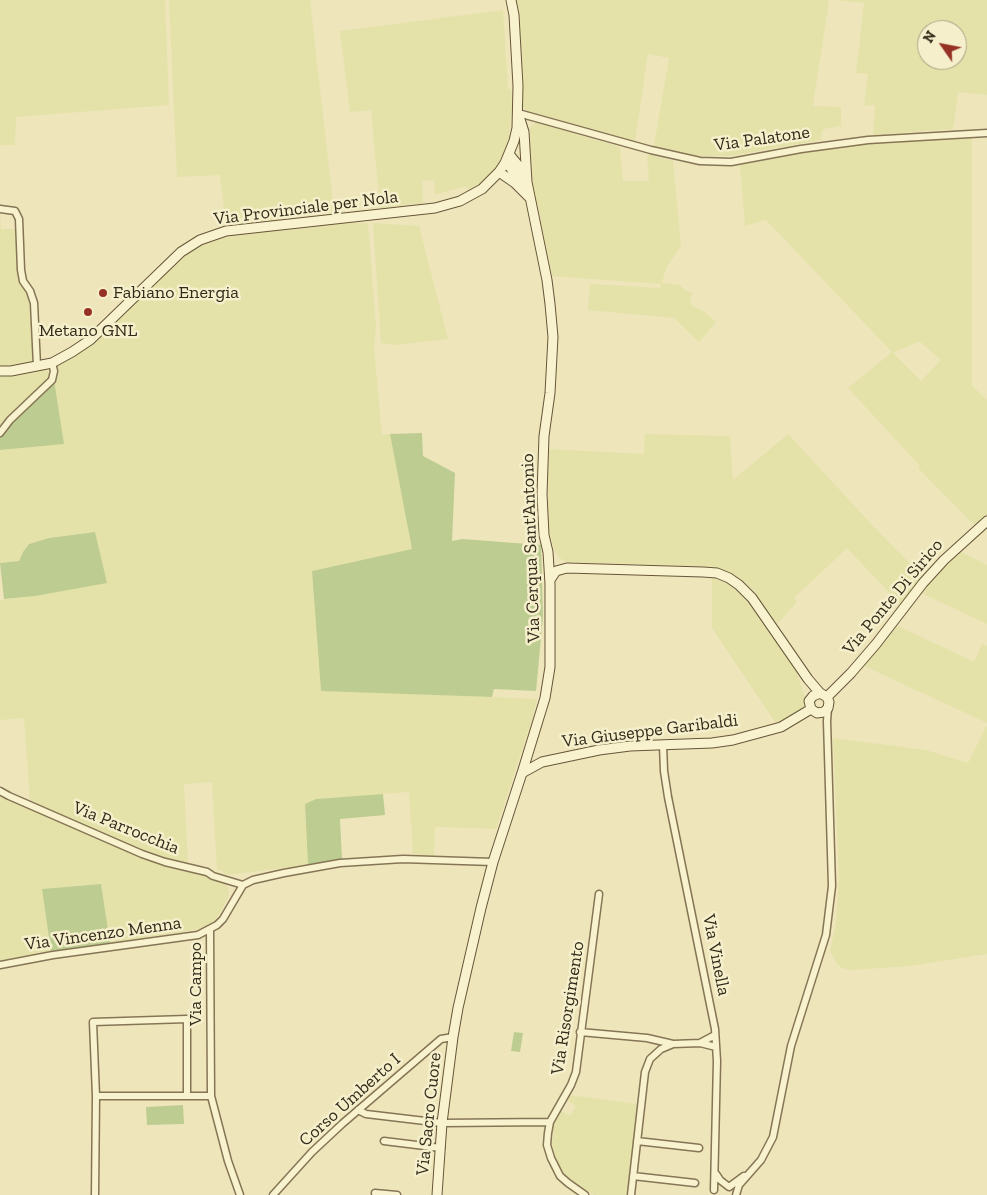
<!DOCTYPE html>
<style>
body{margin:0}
#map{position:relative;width:987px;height:1195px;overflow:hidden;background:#eee5bb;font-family:"Zilla Slab",serif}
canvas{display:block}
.north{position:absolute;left:917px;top:20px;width:50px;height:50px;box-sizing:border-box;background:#f5efcb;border:1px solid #a8a084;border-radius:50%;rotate:303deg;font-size:14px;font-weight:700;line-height:20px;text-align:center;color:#342a1a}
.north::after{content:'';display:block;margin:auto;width:18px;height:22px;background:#953225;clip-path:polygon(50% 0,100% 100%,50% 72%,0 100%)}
</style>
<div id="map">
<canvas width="987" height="1195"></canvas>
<div class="north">N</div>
</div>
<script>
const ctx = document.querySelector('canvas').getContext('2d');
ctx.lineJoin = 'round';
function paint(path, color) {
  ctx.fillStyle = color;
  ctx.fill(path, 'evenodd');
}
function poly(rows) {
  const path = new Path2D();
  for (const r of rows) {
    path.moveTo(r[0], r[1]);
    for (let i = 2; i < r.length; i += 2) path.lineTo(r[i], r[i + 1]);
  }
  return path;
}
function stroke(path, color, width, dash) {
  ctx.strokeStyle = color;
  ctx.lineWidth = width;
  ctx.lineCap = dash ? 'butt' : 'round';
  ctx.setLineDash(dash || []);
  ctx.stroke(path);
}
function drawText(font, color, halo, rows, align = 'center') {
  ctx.font = font + ' "Zilla Slab",serif';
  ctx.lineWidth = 5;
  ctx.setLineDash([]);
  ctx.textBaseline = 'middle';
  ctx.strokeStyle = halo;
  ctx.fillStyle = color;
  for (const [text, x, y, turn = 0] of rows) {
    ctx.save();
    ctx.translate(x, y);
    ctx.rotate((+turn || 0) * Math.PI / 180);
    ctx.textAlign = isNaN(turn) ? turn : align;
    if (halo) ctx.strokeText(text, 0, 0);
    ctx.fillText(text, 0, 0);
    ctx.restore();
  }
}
const farmland = poly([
 [0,0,165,0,169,105,16,117,15,145,0,145],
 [169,0,310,0,334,212,226,226,220,175,177,177],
 [514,0,829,0,813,106,841,107,841,126,824,129,822,131,821,140,731,156,697,156,654,146,669,58,648,54,635,141,527,111,522,106],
 [835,0,987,0,987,95,958,92,954,125,952,129,873,135,875,105,864,106,868,74,856,73,864,3],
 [927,30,957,30,957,60,927,60],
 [503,10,508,89,511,89,512,108,509,139,504,154,496,167,485,180,468,191,467,186,437,194,435,194,434,180,422,181,423,203,380,208,371,110,350,112,340,31],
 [536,122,620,147,623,181,649,181,647,154,673,161,681,246,666,268,662,283,680,285,686,291,692,292,690,302,692,306,706,313,716,322,699,342,674,318,588,310,590,284,660,288,661,284,550,276,534,203,529,139,530,127],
 [972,136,972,386,987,400,987,515,974,525,918,468,920,466,848,388,892,352,767,221,764,220,745,226,740,164,797,152,835,147],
 [919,341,941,360,921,381,893,353],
 [0,212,1,229,17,229,19,280,28,293,30,301,33,362,29,364,0,367],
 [319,223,368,223,376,326,374,348,382,435,390,434,412,549,312,571,321,690,537,699,532,720,496,829,435,827,434,856,413,854,409,792,316,799,305,804,308,865,226,875,221,870,217,870,212,782,184,784,188,866,168,861,69,821,30,802,24,718,0,720,0,600,35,596,94,532,49,538,29,544,23,552,19,561,0,563,0,450,64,444,54,380,57,374,58,365,88,346,187,252,196,245,228,234],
 [373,223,419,226,448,339,396,345,381,343],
 [45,369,49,372,49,379,0,430,0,375,11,375],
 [645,434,730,436,733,480,788,434,874,527,923,577,900,604,847,548,794,598,797,602,777,624,754,591,747,584,734,575,714,567,567,562,562,560,554,550,548,525,548,449,644,454],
 [959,551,987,565,987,624,919,592],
 [712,578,727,583,744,596,796,671,805,697,805,703,800,711,781,723,775,722,712,628],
 [894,624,974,662,982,644,987,646,987,723,862,665],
 [987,725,987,954,910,966,851,970,842,968,837,964,830,951,836,923,839,878,833,738,926,750,968,763],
 [0,795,8,800,168,865,208,876,225,883,229,890,228,897,222,910,215,920,208,926,200,929,110,943,101,884,42,889,51,951,0,961],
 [568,1095,638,1104,628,1189,626,1195,594,1195,572,1182,561,1171,557,1164,551,1140,553,1139,554,1133,551,1132,553,1124,560,1110,570,1116,576,1106,566,1099]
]);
const green = poly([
 [54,380,64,444,0,450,0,437,12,421],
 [422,433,423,456,455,473,452,541,462,539,541,545,543,617,536,691,494,689,492,697,321,691,312,571,412,549,390,434],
 [95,532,107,583,35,596,4,599,0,563,19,561,23,552,29,544,49,538],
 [383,794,385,815,340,819,342,859,308,865,305,804,316,799],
 [101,884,110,943,51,951,42,889],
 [514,1032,523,1033,520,1052,511,1051],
 [183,1105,184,1124,147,1125,146,1107]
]);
const street = poly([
 [518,113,651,150,700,161,731,162,801,149,868,140,987,133],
 [0,209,15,211,19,219,21,270,23,281,30,291,34,303,37,366],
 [0,433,10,420,52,380,54,371,52,363],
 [663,745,664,771,668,797,715,1029,717,1061,714,1190],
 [0,791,9,796,142,854,165,862,207,872,213,876,243,885],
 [210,929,211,1096,228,1161,240,1195],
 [0,965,53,955,198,935,217,925,223,919,243,885,253,880,284,873,340,863,403,859,493,862],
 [580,1032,647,1038,673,1044],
 [700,1043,715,1035],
 [96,1096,211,1096],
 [358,1110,366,1114,442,1123,550,1122],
 [384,1141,441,1148],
 [637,1141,699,1148],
 [716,1174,720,1180,729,1187,744,1176],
 [633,1176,695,1183],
 [375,1193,397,1195],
 [95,1195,96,1096,93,1022,187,1019,187,1096],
 [273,1195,312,1152,342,1124,441,1039,453,1037],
 [585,1195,568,1183,560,1176,551,1158,547,1145,548,1133,550,1122,571,1085,576,1072,599,894],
 [631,1195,645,1072,650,1059,661,1049,673,1044,700,1043,716,1047],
 [736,1195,739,1185,761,1160,773,1137,791,1046,826,935,832,886,827,721,828,708]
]);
const secondary = poly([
 [519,116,524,132,527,182,547,280,550,304,553,337,550,393,544,436,542,494,544,535,548,552,550,584,550,667,545,698,522,773],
 [509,154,522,170,525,177],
 [505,163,510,167,521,185],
 [499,172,515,183,529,197],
 [0,371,11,371,52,363,72,352,90,340,181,252,200,240,226,231,435,208,460,201,482,189,499,172,505,163,514,141,517,128,518,86,514,15,511,0],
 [550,580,556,571,567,568,703,572,717,573,729,578,739,585,752,598,808,679,820,693,827,697,829,702,828,708,824,712,817,713,811,709,809,701,813,696,820,693],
 [827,697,851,673,876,644,923,583,944,560,987,521],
 [437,1195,442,1123,453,1037,458,1008,481,908,493,862,522,773,542,762,599,750,630,746,712,743,733,740,781,727,811,709]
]);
const markers = [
 [103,293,5,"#953225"],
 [88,312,5,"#953225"]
];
const streetNames = [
 ["Via Palatone",762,139,-8],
 ["Via Provinciale per Nola",306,208,-7],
 ["Via Cerqua Sant'Antonio",531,548,-92],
 ["Via Ponte Di Sirico",893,597,-50],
 ["Via Giuseppe Garibaldi",650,731,-7],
 ["Via Parrocchia",126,828,22],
 ["Via Vincenzo Menna",103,934,-8],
 ["Via Vinella",716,955,79],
 ["Via Campo",196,984,-90],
 ["Via Risorgimento",568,1008,-81],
 ["Corso Umberto I",350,1100,-42],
 ["Via Sacro Cuore",429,1114,-84]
];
const poiNames = [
 ["Fabiano Energia",113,293],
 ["Metano GNL",88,331,"center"]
];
paint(farmland, '#e4e2a9');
paint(green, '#bdcc90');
stroke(street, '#857555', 9);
stroke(secondary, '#675639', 11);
stroke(street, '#f9f2ce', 6);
stroke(secondary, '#f9f2ce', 9);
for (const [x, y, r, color] of markers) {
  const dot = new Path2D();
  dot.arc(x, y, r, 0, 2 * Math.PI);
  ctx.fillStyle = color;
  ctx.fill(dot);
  stroke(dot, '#f5efcb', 2);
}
drawText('18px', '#342a1a', '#f5efcb', streetNames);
drawText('18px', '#342a1a', '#f5efcb', poiNames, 'left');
</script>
